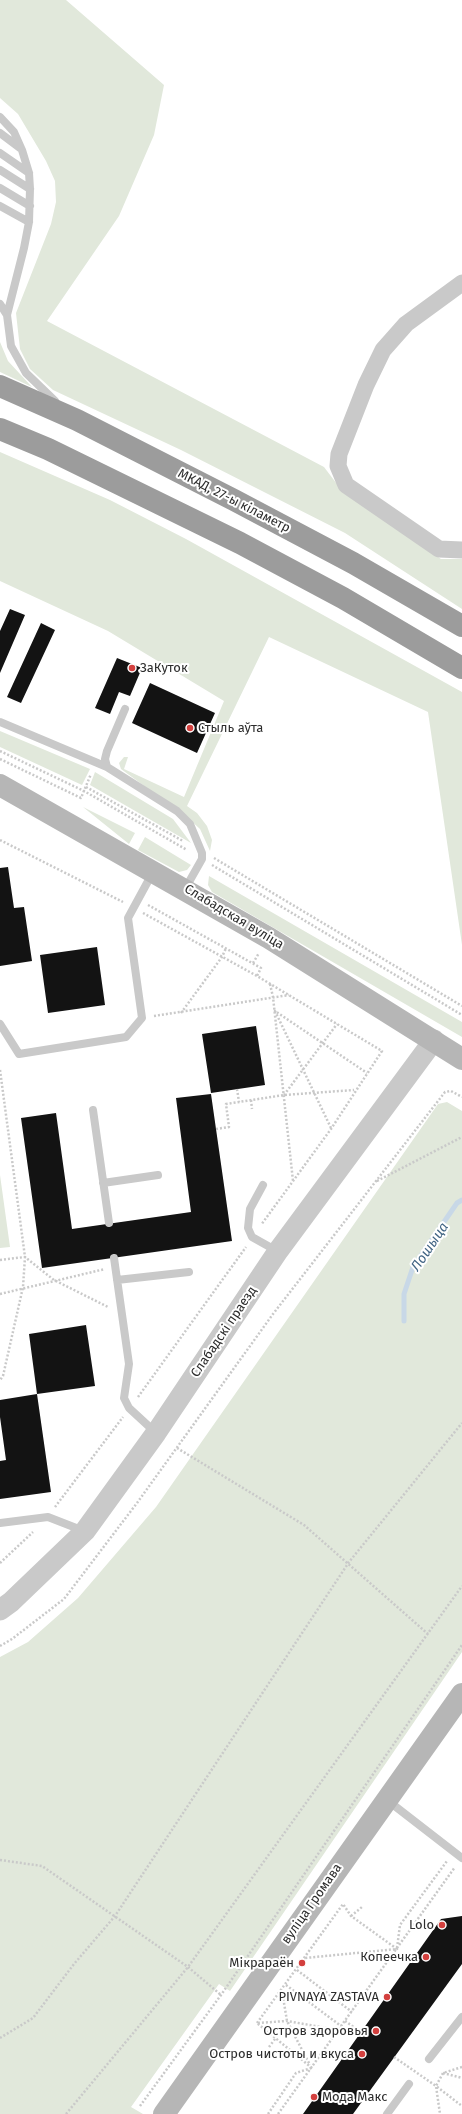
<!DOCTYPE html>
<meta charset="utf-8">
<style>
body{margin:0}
canvas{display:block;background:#fff}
</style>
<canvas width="462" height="2114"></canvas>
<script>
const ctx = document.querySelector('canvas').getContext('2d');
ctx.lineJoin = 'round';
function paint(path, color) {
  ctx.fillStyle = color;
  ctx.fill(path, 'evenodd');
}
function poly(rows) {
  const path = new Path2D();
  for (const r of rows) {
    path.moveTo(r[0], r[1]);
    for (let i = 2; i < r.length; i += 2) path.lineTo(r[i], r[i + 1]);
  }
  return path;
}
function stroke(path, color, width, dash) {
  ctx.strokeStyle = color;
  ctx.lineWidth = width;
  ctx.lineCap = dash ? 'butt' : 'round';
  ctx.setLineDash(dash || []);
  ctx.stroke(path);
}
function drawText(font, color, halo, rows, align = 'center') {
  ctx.font = font + ' "Fira Sans",sans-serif';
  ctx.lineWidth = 4;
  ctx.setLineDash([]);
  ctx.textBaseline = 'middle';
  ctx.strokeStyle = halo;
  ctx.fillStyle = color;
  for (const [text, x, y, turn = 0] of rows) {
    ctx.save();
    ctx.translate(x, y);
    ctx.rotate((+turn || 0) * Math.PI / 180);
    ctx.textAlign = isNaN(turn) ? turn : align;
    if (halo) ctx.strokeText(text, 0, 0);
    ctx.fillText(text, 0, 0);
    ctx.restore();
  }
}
const green = poly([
 [0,0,66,0,164,85,154,135,119,216,47,321,324,467,343,492,441,559,462,559,462,609,345,533,181,450,53,390,30,369,20,349,16,313,51,224,56,202,55,181,46,161,18,114,0,98],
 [0,342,8,361,32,387,0,372],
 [0,452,110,500,186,539,462,692,462,945,428,712,269,637,187,806,197,813,207,826,212,840,210,851,200,829,188,818,121,769,119,763,124,757,128,757,124,769,184,797,224,701,108,631,0,581],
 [0,731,90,769,82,785,0,747],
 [95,772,173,819,191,843,90,785],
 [83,807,135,833,129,844],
 [145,837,191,865,187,870,179,872,138,850],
 [209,876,462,1022,462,1037,212,892,208,885],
 [447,1102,462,1111,462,1652,230,1991,219,1984,131,2107,143,2114,0,2114,0,1657,28,1642,78,1598,156,1507,438,1104],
 [0,1175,10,1247,0,1248]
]);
const stream = poly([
 [404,1321,404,1294,413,1267,457,1203,462,1200]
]);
const building = poly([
 [10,609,25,615,0,673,0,631],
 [41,623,55,630,21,703,7,697],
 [117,658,142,668,130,696,119,692,110,714,95,708],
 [150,683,215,713,197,753,132,723],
 [8,867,14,908,24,907,32,961,0,966,0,868],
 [97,947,105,1005,48,1013,40,955],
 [256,1026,265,1085,211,1093,202,1034],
 [211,1094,232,1241,42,1268,21,1118,56,1113,72,1229,191,1212,176,1098],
 [86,1325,95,1386,37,1394,29,1334],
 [37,1394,51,1492,0,1499,0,1461,6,1460,0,1417,0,1400],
 [462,1916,462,1964,353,2114,303,2114,441,1919]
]);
const path = poly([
 [0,751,84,791,187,850],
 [0,759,81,798,91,774],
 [86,787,183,841],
 [0,840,123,902],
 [214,858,462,1006],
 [212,865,462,1015],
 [148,905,261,968,257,976],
 [143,913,257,976,382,1051,331,1129,261,1225],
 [253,963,259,953],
 [270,984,273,997,293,1181],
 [181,1013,222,957,226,948],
 [154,1016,289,995],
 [0,1070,25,1257,23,1287,3,1376,0,1380],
 [237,1089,239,1102],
 [284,1095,337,1024],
 [251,1100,252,1109],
 [331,1128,275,1011,367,1073],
 [216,1129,229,1127,226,1104,284,1095,354,1090],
 [377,1181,462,1137],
 [0,1260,25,1257,54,1280,108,1307],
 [0,1294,105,1269],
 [138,1397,246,1247],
 [177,1448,304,1525,428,1634],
 [55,1507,123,1417],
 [0,1563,33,1532],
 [0,1646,12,1639,64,1599,137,1503,273,1314,445,1092,451,1091,462,1097],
 [0,1860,42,1866,188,1967,221,1995],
 [351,1916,362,1907],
 [397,1948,400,1925,447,1861],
 [297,1970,352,2012],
 [286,1985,341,2026],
 [282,1991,287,2021,310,2065],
 [345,2021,361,2032],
 [257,2023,343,1904,351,1916,397,1949,305,1958],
 [0,2038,33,2018,74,1964,115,1916,349,1562,462,1423],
 [269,2047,275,2039],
 [394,2057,436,2086,440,2114],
 [462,2067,443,2073,436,2086,462,2106],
 [312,2068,257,2023,287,2021,338,2030],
 [443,2073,462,2078],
 [140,2106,221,1995,462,1645],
 [66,2114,188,1967,462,1586],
 [268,2114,296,2073,311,2068],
 [278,2114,455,1867]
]);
const service = poly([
 [0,117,14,132,22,150,29,173,30,189,29,222,24,248,7,315,11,346,26,373,55,401],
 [0,133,20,148],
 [0,153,29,173],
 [0,170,30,189],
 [0,188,30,206],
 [0,206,29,222],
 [0,304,7,315],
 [125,709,107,751,105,759,107,767,177,811,190,824,202,853,202,859,185,889],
 [0,722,107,767],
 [0,1024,19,1054,126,1037,142,1018,128,918,153,872],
 [93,1110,109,1223],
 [103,1183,158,1175],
 [263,1185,250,1209,248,1228,252,1237,277,1251],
 [114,1258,129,1364,124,1398,129,1408,155,1432],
 [117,1280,189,1272],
 [0,1523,48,1517,84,1531],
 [387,1800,462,1858],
 [429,2059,462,2017],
 [387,2114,409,2084]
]);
const minor = poly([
 [462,283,406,324,383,350,366,385,339,454,338,466,346,485,439,549,462,550]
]);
const tertiary = poly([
 [0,1610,11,1602,85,1531,156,1433,278,1251,434,1040]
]);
const secondary = poly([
 [0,785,269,938,462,1059],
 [164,2114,462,1694]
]);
const trunk = poly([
 [0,386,77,420,234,500,353,563,462,626],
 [0,429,48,449,240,543,343,598,462,668]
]);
const markers = [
 [132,668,4,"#d3403e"],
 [190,728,4,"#d3403e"],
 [442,1925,4,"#d3403e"],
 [426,1957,4,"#d3403e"],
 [302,1963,4,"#d3403e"],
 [387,1997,4,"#d3403e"],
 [376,2031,4,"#d3403e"],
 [362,2054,4,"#d3403e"],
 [314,2097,4,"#d3403e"]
];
const streetNames = [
 ["МКАД, 27-ы кіламетр",234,501,27],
 ["Слабадская вуліца",234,917,31],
 ["Слабадскі праезд",224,1332,-56],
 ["вуліца Громава",312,1904,-55]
];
const poiNames = [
 ["ЗаКуток",140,668,"left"],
 ["Стыль аўта",198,728,"left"],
 ["Lolo",434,1925],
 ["Копеечка",418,1957],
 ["Мікрараён",294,1963],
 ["PIVNAYA ZASTAVA",379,1997],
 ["Остров здоровья",368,2031],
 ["Остров чистоты и вкуса",354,2054],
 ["Мода Макс",322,2097,"left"]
];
const waterNames = [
 ["Лошыца",430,1247,-56]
];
paint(green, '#e1e8db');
stroke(stream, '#c8d8e7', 5);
paint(building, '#131313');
stroke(path, '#c9c9c9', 2.5, [2, 2]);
stroke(service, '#c9c9c9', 8);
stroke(minor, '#c9c9c9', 17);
stroke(tertiary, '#c9c9c9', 21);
stroke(secondary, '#b6b6b6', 22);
stroke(trunk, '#9c9c9c', 22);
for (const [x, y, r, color] of markers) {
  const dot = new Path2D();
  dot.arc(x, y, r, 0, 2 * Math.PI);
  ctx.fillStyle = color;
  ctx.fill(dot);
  stroke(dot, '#fff', 1.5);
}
drawText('13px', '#2c2c2c', '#fff', streetNames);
drawText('13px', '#2c2c2c', '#fff', poiNames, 'right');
drawText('italic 14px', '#436685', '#fff', waterNames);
</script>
